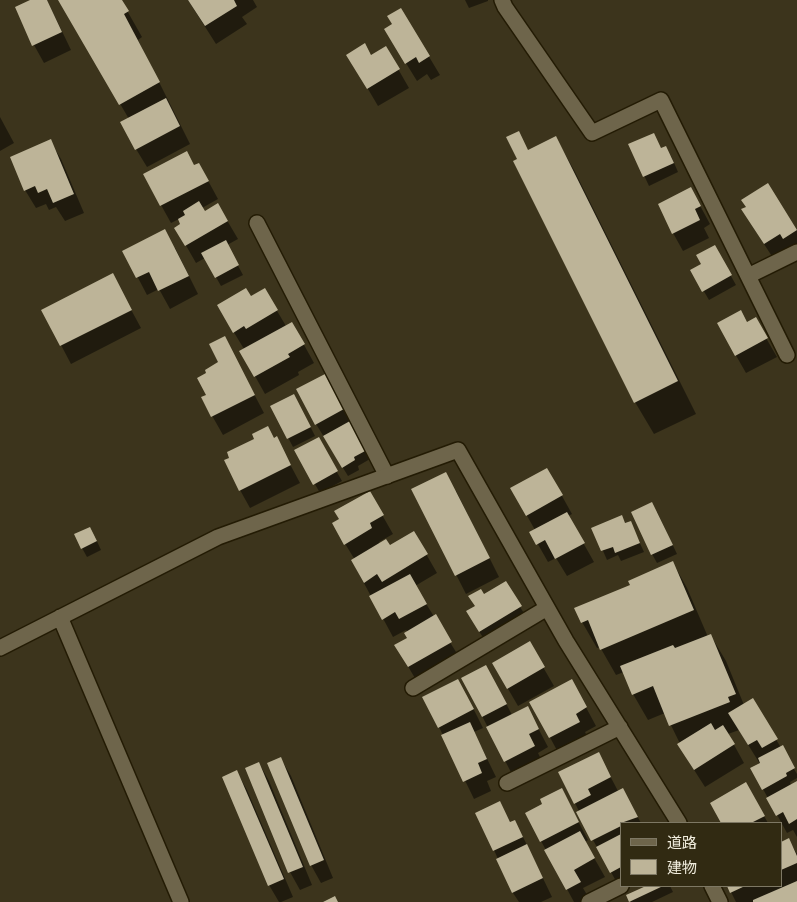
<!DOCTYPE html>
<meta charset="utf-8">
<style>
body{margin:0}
#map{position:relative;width:797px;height:902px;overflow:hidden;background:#3c341c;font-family:"Zilla Slab","Noto Sans JP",serif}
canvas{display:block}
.legend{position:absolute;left:620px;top:822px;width:162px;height:65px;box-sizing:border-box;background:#312a12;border:1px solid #7e7864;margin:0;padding:6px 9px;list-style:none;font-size:15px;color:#f1edde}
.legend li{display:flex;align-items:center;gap:10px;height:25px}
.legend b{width:25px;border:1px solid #7e7864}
</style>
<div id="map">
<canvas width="797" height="902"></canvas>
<ul class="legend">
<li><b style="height:6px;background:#6e654b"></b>道路</li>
<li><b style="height:14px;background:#bdb498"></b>建物</li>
</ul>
</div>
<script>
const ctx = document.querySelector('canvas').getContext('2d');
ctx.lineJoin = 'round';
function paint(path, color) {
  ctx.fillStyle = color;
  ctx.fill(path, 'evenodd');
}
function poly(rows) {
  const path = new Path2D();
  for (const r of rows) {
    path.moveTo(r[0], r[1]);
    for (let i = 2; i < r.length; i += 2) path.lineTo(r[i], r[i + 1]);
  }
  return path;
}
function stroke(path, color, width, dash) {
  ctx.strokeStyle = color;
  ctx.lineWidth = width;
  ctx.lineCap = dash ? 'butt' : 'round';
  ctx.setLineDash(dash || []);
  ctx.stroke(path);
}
const shadow = poly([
 [33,0,47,0,71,50,44,63,34,45],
 [59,0,121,0,142,37,138,40,190,144,147,167,136,149,129,119],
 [188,0,253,0,257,7,242,17,247,24,216,44],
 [465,0,488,0,488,1,469,8],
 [401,10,440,75,431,80,427,74,417,81,396,47,393,24],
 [386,48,409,88,378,106,348,55,371,56],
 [0,117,14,143,0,151],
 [556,138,574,170,696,414,654,434,635,402,528,151],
 [50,141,61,159,84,213,65,221,56,207,49,210,46,204,36,208,25,190],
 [630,145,661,149,671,156,678,172,649,186],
 [199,164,218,199,202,208,204,212,218,205,238,239,227,245,243,275,221,286,205,258,196,263,176,228,182,225,179,219,171,223,161,205],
 [767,184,797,230,797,254,775,261,753,227,747,207],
 [691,189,710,224,704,228,709,238,683,251,673,233],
 [714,246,736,285,709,300,692,271,702,265],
 [175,248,198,294,170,309,159,289,147,295,124,251],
 [264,289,286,326,292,323,314,363,298,372,299,375,265,394,241,351,244,349,218,306,250,297],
 [122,293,141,328,71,364,43,311],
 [755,319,777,357,746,373,718,324,747,324],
 [234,356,264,413,223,435,202,398,208,395],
 [334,393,370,459,358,466,359,470,348,476,316,424],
 [299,404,315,436,293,447,272,407],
 [276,438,300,483,250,508,240,490],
 [318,439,342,481,320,493,296,451],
 [547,469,572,514,568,516,594,562,567,576,556,558,548,562,531,532,535,530,512,489],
 [413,490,456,491,499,577,466,594],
 [369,492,393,534,379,542,380,544,390,547,414,533,437,573,415,586,461,660,419,685,396,646,409,638,408,632,406,630,393,637,352,561,355,560,333,524,341,520],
 [657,512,677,554,657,563,652,554],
 [630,522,644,552,621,561,618,555,607,560,593,528],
 [95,537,101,550,87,557,82,548],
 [673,563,687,588,708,637,711,636,726,661,744,705,752,700,797,774,797,778,790,782,791,785,797,782,797,837,793,830,787,833,763,789,760,764,739,730,728,734,744,763,705,787,689,762,665,713,648,720,633,694,624,672,616,675,600,647,597,648,582,622,632,586],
 [484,596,520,607,531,624,491,649,478,630,476,607],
 [529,643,554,686,518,706,493,663],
 [463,679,496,684,512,715,537,726,548,747,538,753,544,765,515,780],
 [468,698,483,728,474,732,496,777,487,781,491,791,474,799,439,727],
 [581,698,596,726,585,732,589,740,560,756,531,702],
 [598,753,618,791,632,807,641,823,621,823,621,886,630,886,621,890,593,840,575,803],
 [281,759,291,776,333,878,321,883,311,865],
 [259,763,269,781,312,885,300,890,290,872,246,769],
 [237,772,247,790,293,897,281,902,279,902,269,885],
 [746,784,768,823,723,823,711,804],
 [499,803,511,823,514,822,524,839,552,897,541,902,519,902,513,893,494,850],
 [571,808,588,840,585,842,605,877,583,888,590,900,587,902,574,902,541,841],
 [789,840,797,854,797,902,736,902,728,886,781,886,781,843],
 [649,886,670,886,673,892,652,902,631,902,628,896]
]);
const building = poly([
 [30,0,47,0,62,32,32,46,15,7],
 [58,0,122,0,129,11,124,14,160,82,119,105],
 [188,0,234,0,237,6,205,26],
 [401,8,430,56,419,63,416,57,405,64,384,29,392,24,387,16],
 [365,43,371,55,386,46,400,69,367,89,346,55],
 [166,98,180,126,135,150,120,122],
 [519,131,528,150,556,136,678,381,634,403,513,161,517,159,506,137],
 [654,133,661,148,666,146,674,163,643,177,628,144],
 [51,139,74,194,53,203,47,189,38,193,35,186,24,191,10,157],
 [187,151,194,165,199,163,209,181,160,206,143,174],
 [768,183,797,230,783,239,780,234,764,244,741,209,746,207,741,200],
 [691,187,701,206,695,209,700,220,672,234,658,204],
 [199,201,205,211,218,203,228,221,185,246,174,228,180,224,178,219,185,215,183,211],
 [165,229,189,276,158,291,149,272,136,278,122,251],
 [226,240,239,265,215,278,201,253],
 [715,245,732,275,702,292,690,270,701,264,696,255],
 [113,273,132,310,60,346,41,310],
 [246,288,251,296,265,288,278,310,246,329,244,326,233,333,217,305],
 [741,310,747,322,756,317,768,338,735,356,717,323],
 [292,322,305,344,288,354,290,357,254,377,239,351],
 [225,336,255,395,211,417,201,397,206,395,197,378,206,373,205,370,218,362,209,344],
 [325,374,344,409,315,425,296,389],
 [294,394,311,427,287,439,270,406],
 [350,421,367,450,354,457,355,460,342,468,323,436],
 [268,426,274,438,277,436,291,465,239,491,224,460,229,458,227,452,254,439,252,434],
 [319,437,338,471,313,485,294,450],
 [547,468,563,495,526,516,510,488],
 [446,472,490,558,455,576,411,489],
 [370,491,384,515,370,523,372,528,344,545,332,523,339,519,334,511],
 [652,502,673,545,651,555,631,512],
 [567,512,585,543,555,559,545,540,536,545,529,532],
 [622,515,625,523,631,521,640,543,615,553,613,547,601,551,591,528],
 [90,527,97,541,81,549,74,534],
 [414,531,428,554,382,582,377,574,364,583,351,560,386,539,390,545],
 [673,561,694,610,600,650,588,620,581,623,574,608,630,585,628,581],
 [410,574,427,604,399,619,395,612,382,620,369,596],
 [506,581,522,606,479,632,466,611,475,606,468,596,481,589,484,594],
 [436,614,452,642,408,667,394,645,407,638,404,633],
 [711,634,736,694,728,697,730,702,669,726,653,686,632,695,620,666,673,645,675,648],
 [530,641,545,667,507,689,492,663],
 [486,665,507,704,482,717,461,678],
 [458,679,474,709,438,728,422,697],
 [572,679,587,707,576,714,580,722,549,738,529,702],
 [753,698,778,739,762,748,757,740,748,745,728,713],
 [528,706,539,729,529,734,535,746,504,762,486,727],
 [470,722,487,759,478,763,482,773,463,782,441,735],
 [711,723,715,730,723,725,735,744,694,770,677,744],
 [783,745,795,768,786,773,787,776,762,790,750,768,760,763,758,758],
 [599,752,611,777,588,789,591,795,574,804,558,772],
 [281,757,324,860,310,866,267,763],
 [259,762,303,867,288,873,245,768],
 [237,770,284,879,268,886,222,777],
 [797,781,797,819,789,824,783,812,776,816,766,798],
 [746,782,765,816,751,823,721,823,710,803],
 [562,788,579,822,540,842,525,813,542,804,540,799],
 [623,788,638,817,621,823,621,826,591,841,576,812],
 [500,801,510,822,515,820,523,837,493,851,475,813],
 [580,831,595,858,574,870,581,882,566,890,544,850],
 [621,834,621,867,610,873,596,847],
 [789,838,797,856,797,863,781,870,781,842],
 [527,844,543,878,512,893,496,859],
 [797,881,797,902,753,902,753,900],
 [646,886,663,886,629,902,626,895],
 [727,886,745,886,730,893],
 [335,896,338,902,323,902]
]);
const lane = poly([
 [257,223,387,476]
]);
const street = poly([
 [502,0,505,7,592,133,661,100,787,355],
 [748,276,797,252],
 [60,617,181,902],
 [0,648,218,537,458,450,566,641,679,823],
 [413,688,547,608],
 [507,783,620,727],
 [712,886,720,902],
 [589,902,621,886]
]);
paint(shadow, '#0007');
paint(building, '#bdb498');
stroke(lane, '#231b04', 18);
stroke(street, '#231b04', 18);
stroke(lane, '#6e654b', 15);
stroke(street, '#6e654b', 15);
</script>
